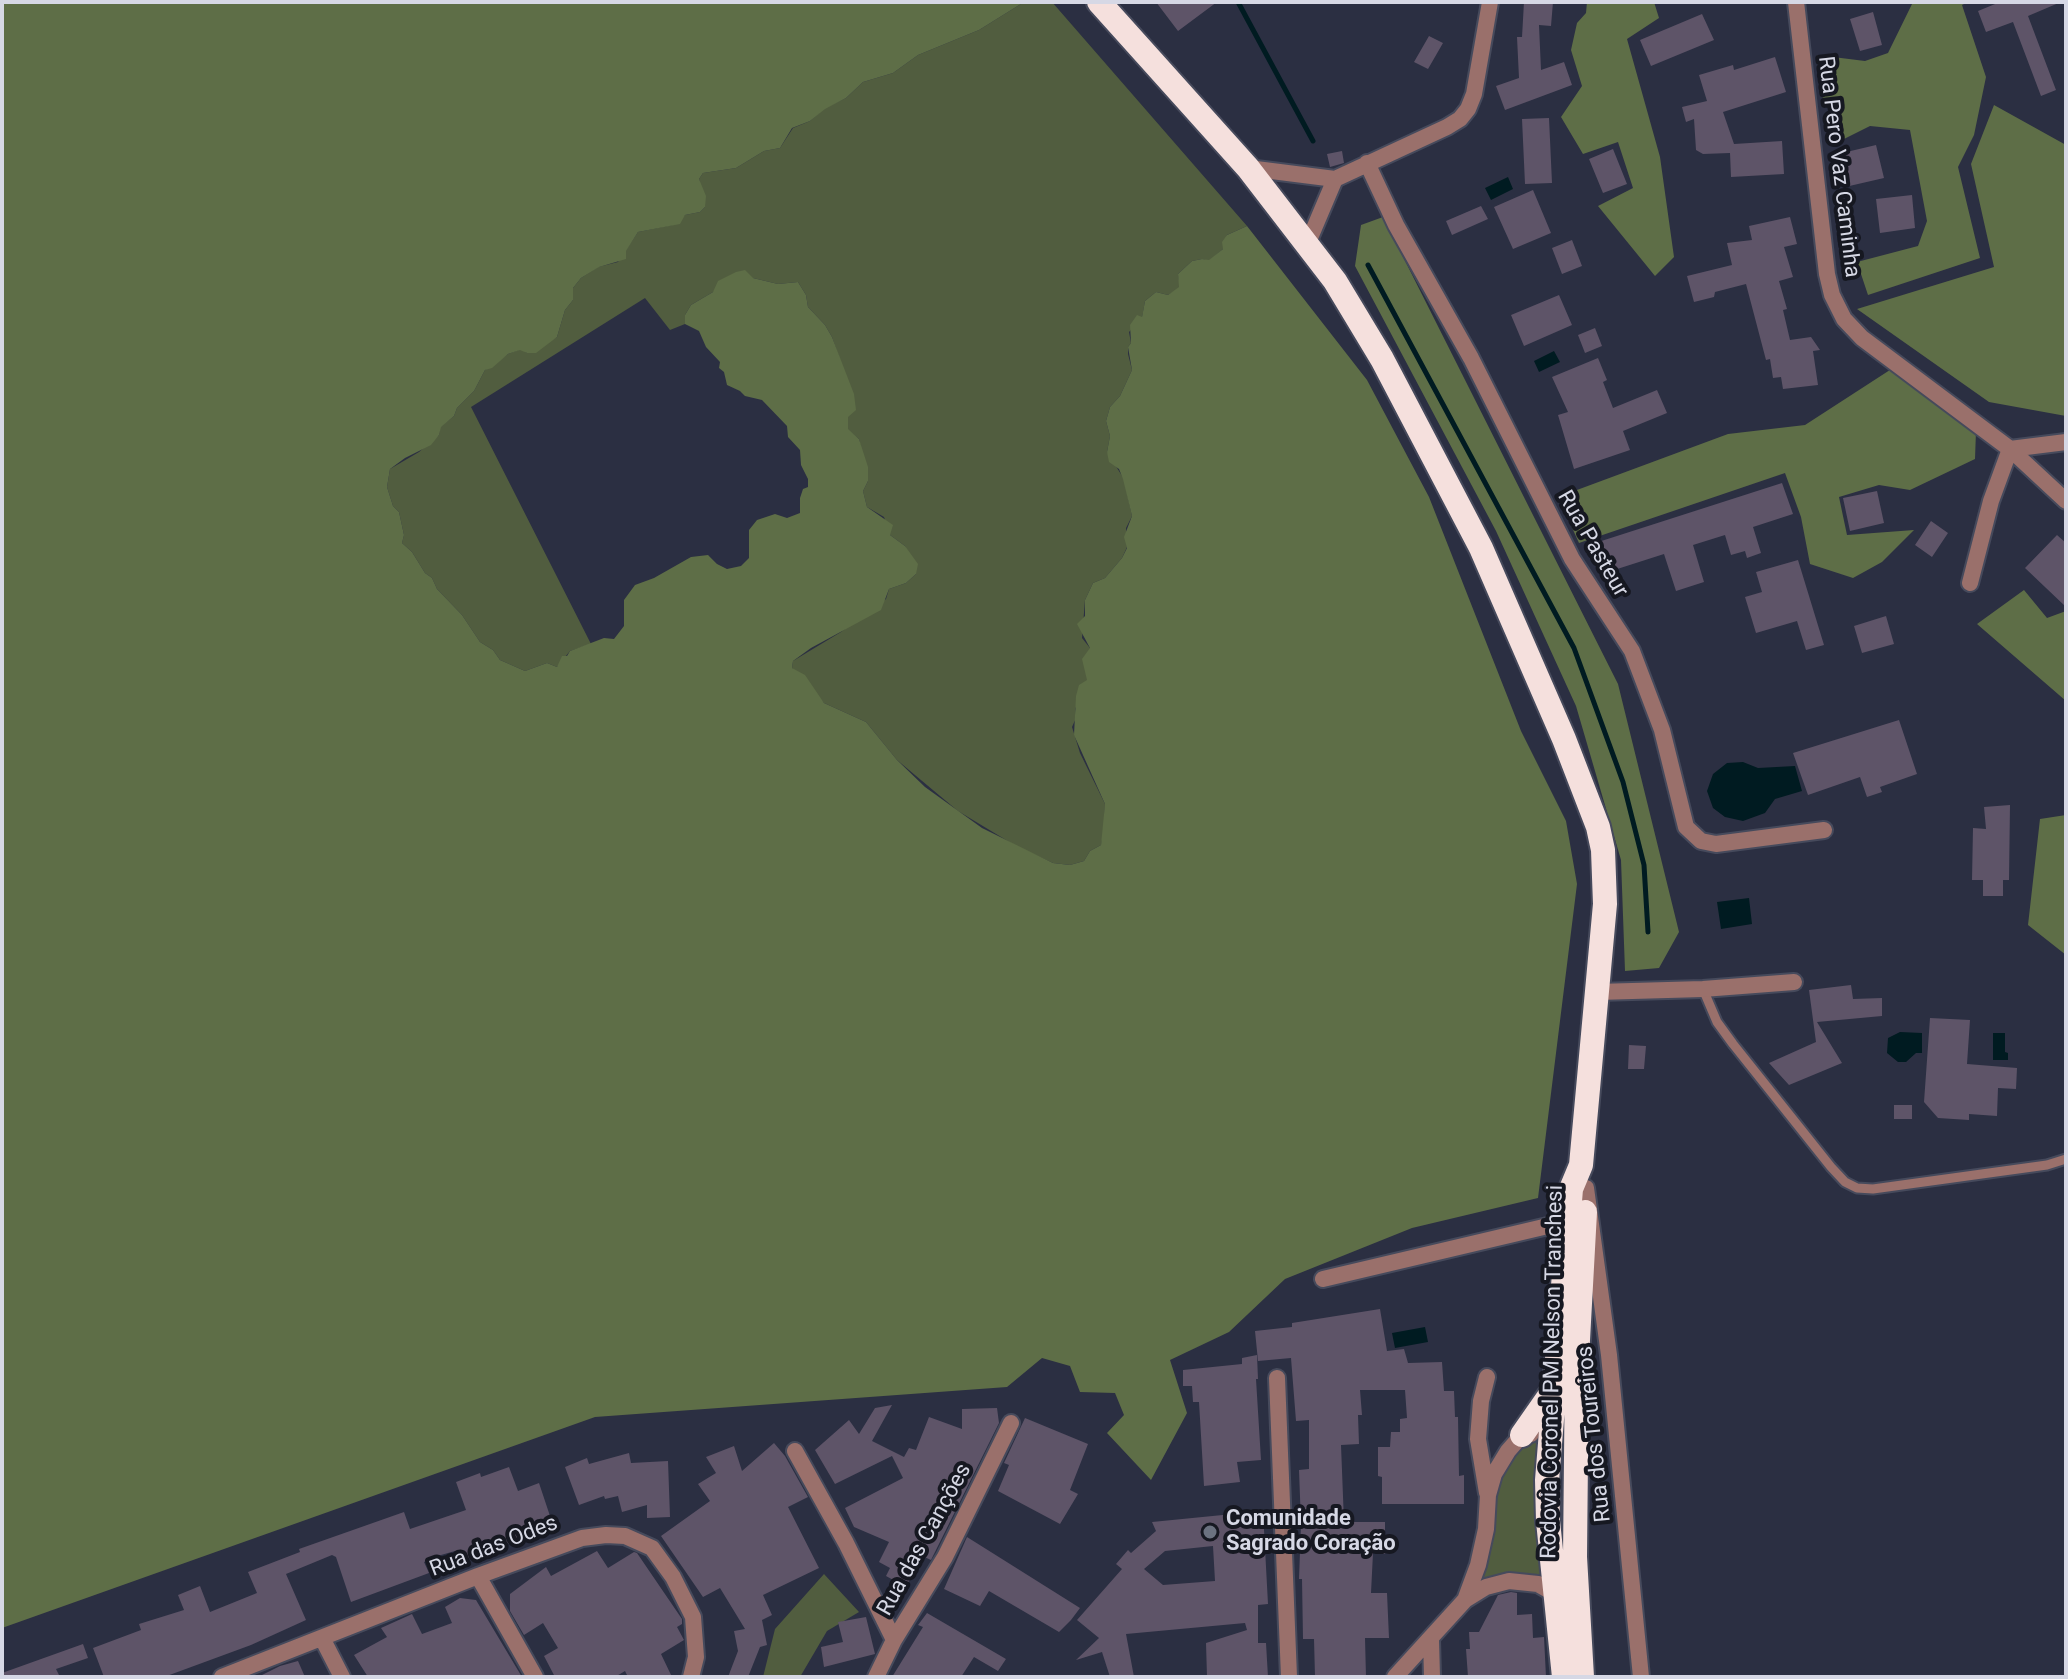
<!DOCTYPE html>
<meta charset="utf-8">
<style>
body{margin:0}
#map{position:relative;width:2068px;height:1679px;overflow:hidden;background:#2b2f42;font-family:Roboto,sans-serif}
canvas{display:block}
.frame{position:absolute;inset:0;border:4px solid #d6d8e5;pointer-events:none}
</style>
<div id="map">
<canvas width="2068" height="1679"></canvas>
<div class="frame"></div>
</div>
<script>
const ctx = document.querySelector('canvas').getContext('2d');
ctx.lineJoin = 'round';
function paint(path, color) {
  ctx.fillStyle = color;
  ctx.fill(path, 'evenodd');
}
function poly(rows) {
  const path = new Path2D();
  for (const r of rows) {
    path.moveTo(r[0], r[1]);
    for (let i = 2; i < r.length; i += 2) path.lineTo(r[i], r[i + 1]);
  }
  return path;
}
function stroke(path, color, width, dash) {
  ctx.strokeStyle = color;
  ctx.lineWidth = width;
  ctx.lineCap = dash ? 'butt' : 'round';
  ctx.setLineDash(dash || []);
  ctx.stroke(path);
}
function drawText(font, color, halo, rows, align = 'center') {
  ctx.font = font + ' Roboto,sans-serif';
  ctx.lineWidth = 8;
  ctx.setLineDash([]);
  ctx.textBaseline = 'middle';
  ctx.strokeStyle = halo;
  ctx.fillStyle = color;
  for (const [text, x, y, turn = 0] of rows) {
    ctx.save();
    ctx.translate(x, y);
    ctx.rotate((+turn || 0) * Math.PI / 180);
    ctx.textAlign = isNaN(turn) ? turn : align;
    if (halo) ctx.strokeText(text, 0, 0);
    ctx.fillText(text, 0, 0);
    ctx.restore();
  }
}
const green = poly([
 [1024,2,1052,2,1247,226,1227,235,1223,249,1209,261,1202,259,1192,261,1178,274,1180,287,1175,291,1168,295,1156,292,1145,301,1142,318,1129,332,1131,343,1128,347,1128,354,1132,370,1120,396,1110,407,1106,421,1110,436,1107,452,1124,479,1132,516,1126,528,1127,547,1122,558,1105,578,1093,583,1085,600,1082,638,1090,648,1087,681,1075,709,1076,718,1072,727,1080,753,1105,804,1104,830,1101,845,1090,851,1084,861,1070,865,1053,863,1016,846,958,811,897,760,866,722,824,703,792,668,793,661,841,632,886,599,889,589,906,583,916,574,905,546,890,535,884,517,867,507,863,491,868,481,859,439,848,430,844,371,832,337,825,325,808,307,806,295,798,282,778,284,753,278,713,292,691,305,685,315,685,324,670,330,645,298,471,407,591,644,570,651,557,667,547,663,525,671,500,660,493,650,480,642,462,615,437,589,432,578,425,573,412,552,402,543,404,535,399,512,393,506,387,487,390,469,419,452,439,435,440,427,454,416,457,408,474,391,485,370,508,354,521,349,527,353,557,337,565,310,573,300,573,288,581,278,598,267,618,262,638,232,672,225,685,215,700,212,705,207,699,179,703,173,736,168,764,151,780,148,793,128,810,121,825,108,846,98,863,82,893,73,918,55,979,30],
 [1549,1431,1557,1595,1509,1581,1465,1600,1488,1495,1522,1435],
 [824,1574,859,1612,827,1631,800,1677,763,1677,775,1629]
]);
const forest = poly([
 [2,2,1024,2,979,30,918,55,893,73,863,82,846,98,825,109,810,121,792,128,780,148,764,151,736,168,703,173,699,179,706,196,705,207,700,212,685,215,680,224,638,232,626,251,626,259,599,267,581,278,573,288,573,300,565,310,557,337,536,353,527,353,520,350,508,354,492,368,485,370,474,391,457,408,454,416,441,427,439,435,431,445,405,458,390,469,387,487,393,506,399,512,404,535,402,543,412,552,425,573,432,578,437,589,462,615,480,642,493,650,500,660,525,671,547,663,557,667,562,656,567,656,570,651,604,638,614,639,624,626,624,600,635,585,654,578,691,557,708,555,717,564,727,569,741,566,749,558,749,530,757,520,775,514,787,518,800,513,800,498,803,489,808,487,808,479,801,465,800,450,788,437,787,426,762,400,745,396,740,391,727,385,724,372,719,368,720,362,706,347,699,331,685,324,685,315,691,305,713,292,718,281,736,272,745,270,753,278,778,284,798,282,806,295,808,307,825,325,832,337,854,394,856,410,848,417,848,429,859,439,868,467,868,481,863,491,867,507,893,525,890,535,905,546,918,564,916,574,906,583,889,589,881,610,811,648,793,661,792,668,805,675,824,703,866,722,897,760,925,787,982,828,1053,863,1070,865,1084,861,1090,851,1101,845,1105,804,1074,735,1076,696,1079,685,1087,680,1082,659,1090,648,1077,624,1085,616,1085,600,1093,583,1105,578,1122,558,1127,548,1124,537,1132,516,1123,479,1119,469,1109,462,1107,452,1110,436,1106,421,1110,407,1120,396,1132,370,1128,347,1131,343,1130,325,1137,315,1142,317,1145,301,1156,292,1168,295,1179,287,1178,274,1192,261,1202,259,1209,260,1223,249,1222,242,1227,235,1247,226,1367,380,1429,497,1521,731,1566,821,1577,884,1538,1198,1412,1228,1285,1279,1229,1332,1170,1360,1187,1413,1151,1480,1107,1433,1124,1415,1115,1393,1080,1392,1070,1366,1042,1358,1007,1387,595,1417,2,1628],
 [1587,2,1654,2,1659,18,1627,39,1660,157,1674,257,1655,276,1598,206,1633,188,1618,142,1583,154,1561,117,1582,86,1571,50,1577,23,1586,13],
 [1913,2,1968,2,1962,5,1986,77,1974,135,1958,167,1980,258,1868,295,1857,262,1918,246,1927,221,1910,130,1870,126,1844,139,1821,94,1817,55,1865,61,1888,53],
 [1994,105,2066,145,2066,416,1989,402,1857,309,1994,267,1971,164],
 [1383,217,1618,684,1679,932,1659,968,1625,971,1621,860,1576,706,1496,531,1355,266,1361,225],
 [1893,368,1976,431,1975,459,1910,490,1879,485,1839,497,1847,535,1914,530,1882,562,1853,578,1810,564,1801,517,1785,473,1579,543,1558,497,1728,434,1805,425],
 [2024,590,2047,618,2066,611,2066,701,1977,624],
 [2066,815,2066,955,2028,925,2040,819]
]);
const water = poly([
 [1508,177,1513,189,1491,200,1485,188],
 [1554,351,1560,362,1539,372,1534,361],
 [1743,762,1758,768,1795,766,1802,791,1775,799,1765,813,1743,821,1725,817,1713,808,1707,791,1713,774,1727,763],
 [1749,898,1752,924,1721,929,1717,902],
 [1900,1032,1922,1033,1922,1053,1916,1053,1906,1062,1898,1062,1887,1053,1888,1038],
 [1993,1033,2005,1033,2005,1052,2008,1053,2008,1060,1993,1060],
 [1425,1327,1428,1342,1395,1348,1392,1333]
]);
const stream = poly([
 [1238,2,1313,141],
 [1368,265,1574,648,1623,782,1644,865,1648,932]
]);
const building = poly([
 [1156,2,1217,2,1178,31],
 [1524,2,1553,2,1551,26,1539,25,1541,70,1564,62,1572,85,1505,110,1496,86,1519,78,1517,37,1522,37],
 [2000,2,2061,2,2028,16,2056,90,2041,96,2013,22,1986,32,1978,11],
 [1873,12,1882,45,1860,51,1850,19],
 [1702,14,1714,40,1651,66,1640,40],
 [1429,36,1443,43,1428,69,1414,62],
 [1775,57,1786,92,1723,112,1734,144,1782,141,1784,174,1731,177,1730,153,1703,154,1696,150,1694,119,1686,122,1682,107,1707,101,1699,75,1733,65,1734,70],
 [1549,118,1552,183,1525,184,1522,119],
 [1876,145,1884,178,1845,187,1838,154],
 [1613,149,1627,184,1603,193,1589,159],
 [1342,151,1344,163,1330,167,1327,154],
 [1533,190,1551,233,1513,249,1494,207],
 [1912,195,1915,228,1880,233,1876,199],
 [1481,206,1488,219,1452,235,1446,221],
 [1790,217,1797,244,1784,247,1793,277,1779,281,1787,309,1783,310,1790,340,1811,337,1820,350,1813,351,1818,385,1783,389,1781,377,1773,378,1770,359,1766,360,1746,284,1715,292,1714,297,1694,302,1687,276,1732,265,1727,243,1752,240,1749,226],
 [1572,240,1582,266,1562,274,1552,248],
 [1559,295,1572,325,1524,346,1511,315],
 [1595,328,1602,346,1585,353,1578,335],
 [1598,358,1607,380,1603,382,1613,408,1657,390,1667,413,1623,431,1630,450,1574,469,1558,415,1568,412,1552,377],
 [1782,483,1793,514,1753,527,1761,553,1747,558,1745,551,1731,555,1725,535,1693,545,1704,582,1676,591,1664,554,1611,571,1592,544],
 [1877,491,1884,523,1850,531,1843,498],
 [1931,521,1948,533,1932,557,1915,545],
 [2057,535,2066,543,2066,607,2025,568],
 [1798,560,1824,645,1806,650,1797,621,1756,633,1745,597,1762,592,1756,572],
 [1886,616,1894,644,1862,653,1854,626],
 [1899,720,1917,774,1880,787,1882,792,1867,797,1860,777,1808,795,1793,753],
 [2010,805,2009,880,2003,880,2003,896,1983,896,1983,880,1972,880,1973,828,1986,829,1984,807],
 [1851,985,1853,999,1882,998,1882,1016,1817,1022,1842,1063,1789,1085,1769,1063,1816,1042,1809,990],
 [1930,1018,1970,1020,1967,1064,2017,1068,2016,1089,1998,1088,1997,1116,1969,1114,1969,1120,1938,1118,1924,1102],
 [1629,1045,1646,1046,1644,1069,1628,1069],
 [1894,1105,1912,1105,1912,1119,1894,1119],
 [1380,1309,1387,1351,1404,1349,1408,1363,1442,1362,1444,1391,1454,1391,1455,1417,1458,1417,1459,1476,1464,1475,1464,1504,1382,1504,1382,1477,1378,1476,1378,1447,1390,1447,1391,1432,1400,1432,1400,1419,1407,1418,1405,1390,1360,1390,1362,1415,1358,1415,1359,1444,1341,1445,1344,1522,1385,1522,1385,1554,1373,1553,1371,1593,1387,1593,1389,1638,1365,1638,1366,1677,1315,1677,1314,1639,1303,1639,1302,1579,1299,1579,1301,1524,1299,1470,1309,1469,1309,1420,1296,1421,1291,1358,1258,1361,1255,1331,1292,1327,1292,1323],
 [1257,1355,1258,1379,1256,1379,1261,1460,1237,1462,1240,1482,1204,1486,1199,1402,1193,1402,1192,1386,1183,1386,1183,1370,1242,1364,1242,1358],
 [892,1405,872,1441,904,1457,909,1448,916,1450,929,1417,962,1429,962,1409,997,1408,999,1423,935,1552,931,1560,922,1556,906,1587,886,1576,890,1568,879,1562,889,1542,854,1527,845,1508,903,1478,892,1456,835,1484,815,1450,849,1420,859,1434,875,1408],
 [1025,1418,1088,1444,1070,1490,1078,1494,1060,1524,998,1491,1009,1465,1004,1463],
 [774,1443,785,1456,808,1497,788,1507,819,1568,763,1595,772,1615,762,1620,767,1645,760,1647,748,1677,728,1677,738,1651,734,1631,745,1629,720,1588,703,1597,661,1536,710,1501,698,1484,716,1473,706,1457,734,1446,742,1471],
 [629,1453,631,1463,668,1461,670,1517,647,1518,647,1505,622,1512,618,1496,605,1499,604,1496,579,1505,565,1467,587,1458,589,1464],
 [509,1467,518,1491,539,1483,553,1525,484,1554,460,1561,455,1551,441,1555,424,1562,429,1573,351,1602,336,1557,332,1555,286,1574,306,1620,251,1645,164,1677,104,1677,93,1648,141,1630,139,1624,184,1610,178,1595,200,1586,210,1612,257,1593,248,1572,300,1552,299,1549,404,1512,410,1529,466,1510,456,1482,480,1473,481,1477],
 [1263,1511,1268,1604,1258,1605,1258,1643,1266,1643,1268,1677,1207,1677,1206,1643,1247,1630,1245,1623,1126,1634,1134,1677,1110,1677,1102,1652,1076,1660,1099,1638,1077,1620,1122,1569,1116,1564,1128,1550,1131,1553,1156,1531,1152,1522],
 [1213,1546,1215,1581,1163,1585,1144,1569,1165,1551],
 [967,1537,1080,1608,1071,1620,1059,1632,989,1591,980,1606,944,1589],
 [597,1551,608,1568,634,1552,637,1553,682,1619,682,1624,677,1627,684,1640,661,1654,672,1677,628,1677,625,1671,615,1677,555,1677,544,1656,558,1648,543,1623,524,1635,510,1611,510,1594,546,1567,551,1576],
 [1511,1592,1517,1593,1517,1615,1532,1614,1533,1638,1544,1637,1546,1677,1468,1677,1466,1649,1470,1649,1469,1632,1479,1632,1498,1595],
 [460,1598,476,1600,522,1677,368,1677,354,1655,387,1637,381,1628,412,1614,422,1634,452,1623,445,1607],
 [927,1613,1006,1659,998,1671,974,1657,961,1677,892,1677,923,1627,918,1625],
 [866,1617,875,1654,824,1667,821,1647,843,1642,838,1622],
 [83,1644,88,1658,56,1669,60,1677,2,1677,2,1673],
 [298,1661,305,1677,258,1677,280,1666]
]);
const lane = poly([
 [1703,989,1717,1022,1733,1044,1831,1167,1845,1182,1857,1188,1873,1189,2047,1165,2066,1159]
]);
const street = poly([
 [1796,2,1827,274,1832,295,1844,319,1862,338,2010,449,2066,501],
 [1367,163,1396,225,1471,358,1572,559,1632,651,1662,730,1686,827,1701,841,1716,844,1824,830],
 [1248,168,1335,179,1447,127,1460,119,1468,109,1474,94,1490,2],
 [1307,245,1335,179],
 [2010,449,2066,442],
 [1970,583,1991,501,2010,449],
 [1597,992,1703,989,1794,982],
 [1586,1188,1609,1355,1641,1677],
 [1323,1279,1569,1221],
 [1487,1377,1481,1401,1478,1439,1487,1493],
 [1277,1378,1289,1677],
 [795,1451,846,1543,894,1640],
 [478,1576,535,1677],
 [1465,1600,1486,1587,1509,1581,1538,1584,1557,1595],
 [322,1638,342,1677],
 [1431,1639,1432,1677],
 [222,1677,478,1576,582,1538,606,1535,625,1536,652,1548,673,1577,693,1617,696,1657,691,1677],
 [876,1677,894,1640,945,1557,1011,1423],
 [1395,1677,1465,1600,1478,1565,1486,1529,1488,1495,1494,1474,1508,1451,1522,1435,1531,1434]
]);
const highway = poly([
 [1099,2,1248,168,1335,281,1382,359,1481,548,1564,739,1598,827,1603,850,1605,904,1581,1165,1571,1189,1547,1480,1548,1521,1564,1677],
 [1522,1435,1552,1392],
 [1582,1677,1575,1557,1577,1358,1585,1212]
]);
const markers = [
 [1210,1532,8,"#6b7280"]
];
const streetNames = [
 ["Rua Pero Vaz Caminha",1838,167,83],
 ["Rua Pasteur",1592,544,60],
 ["Rodovia Coronel PM Nelson Tranchesi",1553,1372,-89],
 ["Rua dos Toureiros",1595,1434,-96],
 ["Rua das Canções",925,1540,-61],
 ["Rua das Odes",494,1547,-21]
];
const poiNames = [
 ["Comunidade",1226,1519],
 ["Sagrado Coração",1226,1544]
];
paint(green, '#515d3f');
paint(forest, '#5e6e47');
paint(water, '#001b21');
stroke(stream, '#001b21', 5);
paint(building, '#5e5468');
stroke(lane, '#464a5c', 13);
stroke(street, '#464a5c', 20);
stroke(highway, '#464a5c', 28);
stroke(lane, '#9a706b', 9);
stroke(street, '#9a706b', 16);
stroke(highway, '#f5e0dd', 24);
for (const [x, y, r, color] of markers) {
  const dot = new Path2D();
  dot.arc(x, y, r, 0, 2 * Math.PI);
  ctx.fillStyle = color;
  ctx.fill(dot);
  stroke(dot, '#161821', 3);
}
drawText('22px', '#d6d8e5', '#161821', streetNames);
drawText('bold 22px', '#d6d8e5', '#161821', poiNames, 'left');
</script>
